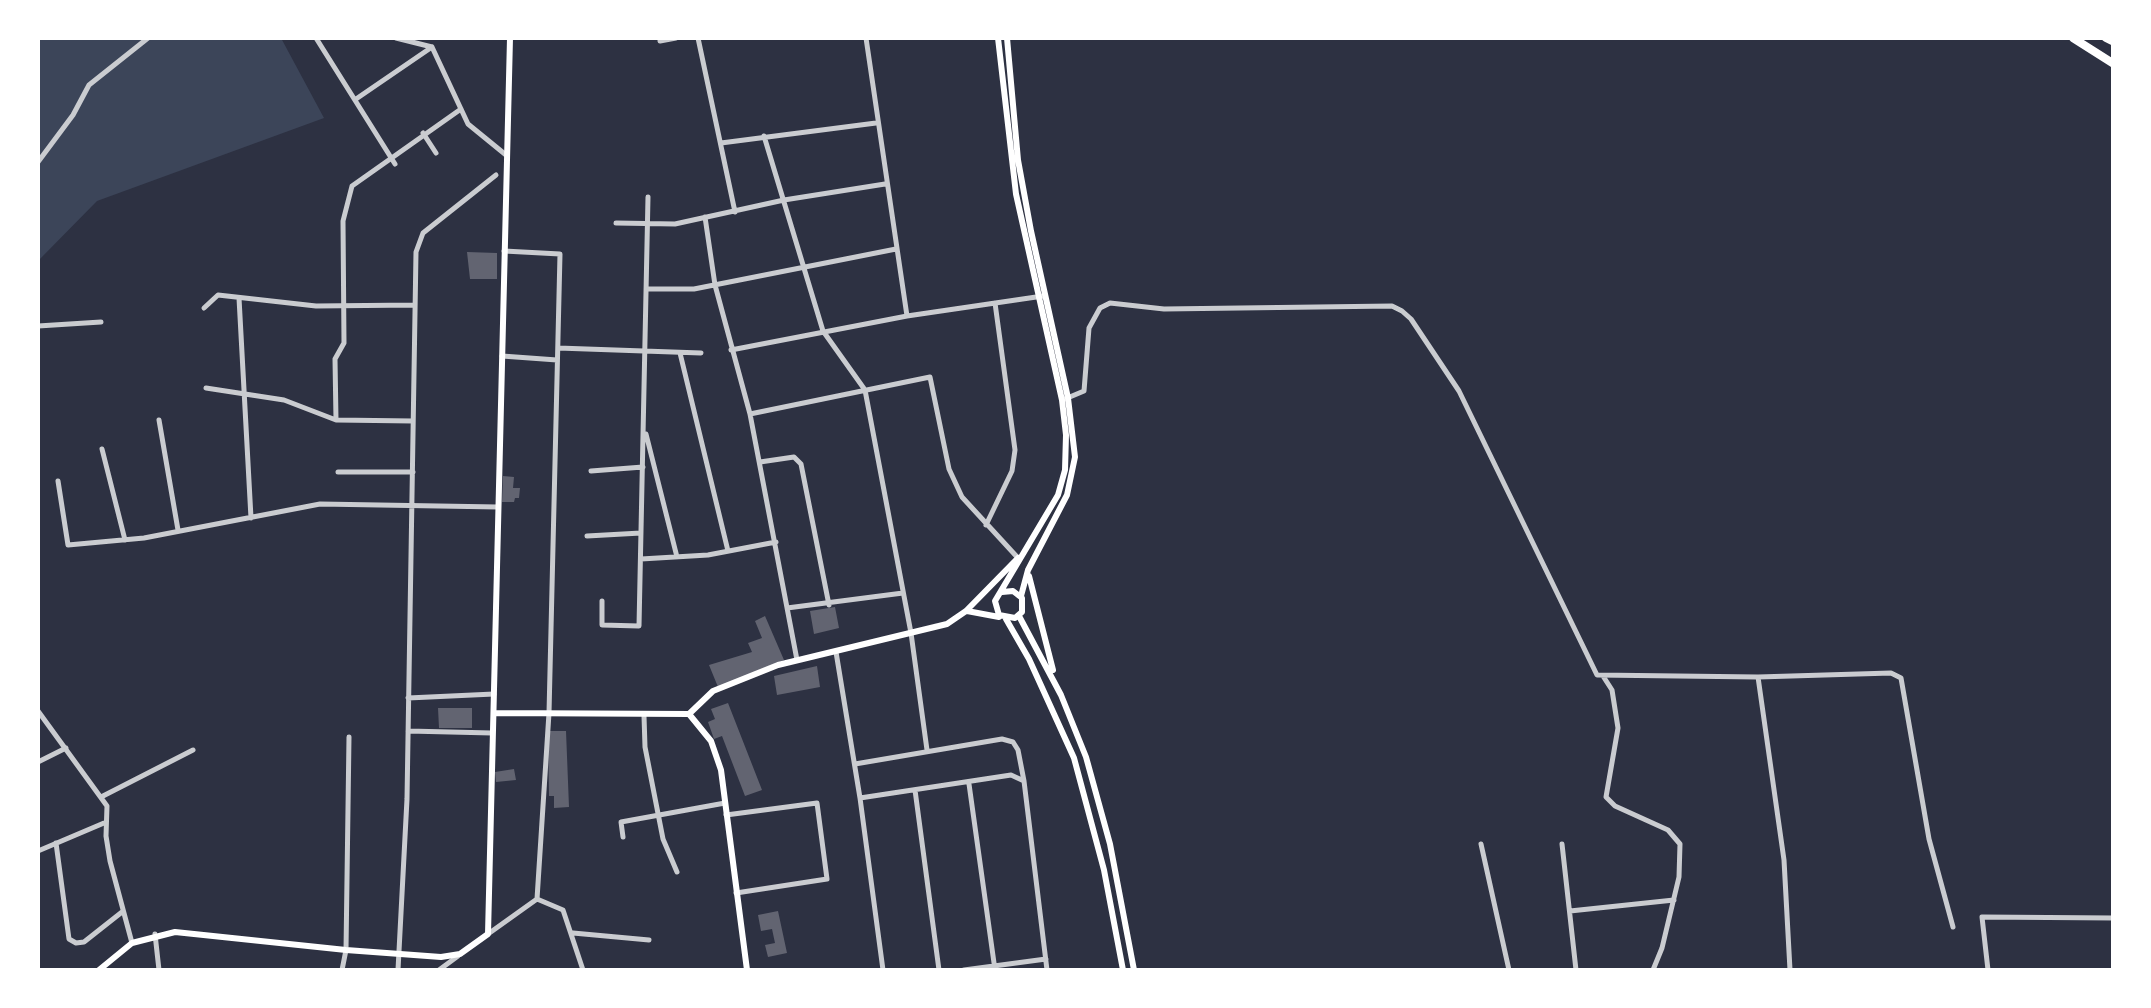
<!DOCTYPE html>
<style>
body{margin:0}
#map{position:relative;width:2151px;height:1008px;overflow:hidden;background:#2d3142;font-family:"Golos Text",sans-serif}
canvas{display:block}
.frame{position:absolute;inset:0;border:40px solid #fff;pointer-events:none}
</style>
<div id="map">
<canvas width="2151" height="1008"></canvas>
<div class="frame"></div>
</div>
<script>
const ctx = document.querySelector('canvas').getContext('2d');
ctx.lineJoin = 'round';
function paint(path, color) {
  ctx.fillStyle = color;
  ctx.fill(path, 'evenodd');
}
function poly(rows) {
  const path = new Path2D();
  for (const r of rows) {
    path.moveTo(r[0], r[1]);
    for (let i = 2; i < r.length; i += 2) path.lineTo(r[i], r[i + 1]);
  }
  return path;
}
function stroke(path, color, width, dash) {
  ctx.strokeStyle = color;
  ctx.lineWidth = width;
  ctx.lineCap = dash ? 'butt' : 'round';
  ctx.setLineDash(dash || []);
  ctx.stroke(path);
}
const green = poly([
 [38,38,281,38,324,118,97,201,38,261]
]);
const building = poly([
 [467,252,497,253,497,279,470,279],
 [503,476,514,477,513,488,520,488,519,498,515,498,514,502,502,502],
 [835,607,839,628,814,634,810,611],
 [765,616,784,660,718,687,709,665,752,652,748,643,762,638,755,621],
 [817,666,820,687,777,695,774,676],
 [728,703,762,790,745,796,722,736,714,739,708,722,715,719,711,709],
 [438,708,472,708,472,728,439,728],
 [548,731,566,731,569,807,554,808,554,796,549,796],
 [514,769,516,780,496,782,495,772],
 [778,911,787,953,768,957,765,945,775,943,772,929,761,931,758,915]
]);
const minor = poly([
 [316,38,395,164],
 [396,38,432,47,468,124,506,155],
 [698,38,735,212],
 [866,38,907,316],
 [660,41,676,38],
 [356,99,432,47],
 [423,133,436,153],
 [764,136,823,331,865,390,911,633,927,750],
 [721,143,876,123],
 [38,162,73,115,89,85,148,38],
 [705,217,715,285,750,414,797,660],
 [616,223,675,224,784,200,885,184],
 [648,289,694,289,896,249],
 [239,298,251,518],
 [204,308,218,295,316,306,415,305],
 [38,326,101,322],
 [558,348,701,353],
 [731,350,907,316,1043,296],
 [680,353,728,551],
 [502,356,557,360],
 [206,388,284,400,336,420,413,421],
 [1065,399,1084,391,1089,328,1100,308,1110,303,1164,309,1392,306,1402,311,1411,319,1459,391,1597,675,1758,677,1891,673,1901,678,1929,839,1953,927],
 [750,414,930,377,949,469,962,497,1018,558],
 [159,420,178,530],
 [336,420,335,359,344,343,343,221,352,186,461,109],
 [646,434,677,557],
 [102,449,125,540],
 [760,462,794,457,801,464,829,605],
 [591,471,643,467],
 [338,472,413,472],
 [58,481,68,545,144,538,320,504,498,507],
 [986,525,1012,471,1015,450,995,303],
 [587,536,641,533],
 [641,559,708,555,776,542],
 [602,601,602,625,639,626,648,197],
 [787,608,903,593],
 [836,652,860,798,883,970],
 [1603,676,1612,690,1618,728,1606,797,1615,806,1668,830,1680,844,1679,877,1662,948,1653,970],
 [1758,677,1784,860,1790,970],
 [408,698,494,694],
 [38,711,107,806,106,836,110,861,132,943],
 [644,716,645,747,663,839,677,872],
 [408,731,492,733],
 [38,762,66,748],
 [855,764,1002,739,1013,742,1018,750,1024,781],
 [969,784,995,970],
 [915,790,939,970],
 [103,796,193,750],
 [860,798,1011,775,1024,781,1047,970],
 [726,815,817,803,827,879,736,893],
 [623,837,621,822,725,803],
 [56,843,69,939,76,943,84,942,122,912],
 [1481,844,1509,970],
 [1562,844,1576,970],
 [38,851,104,823],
 [537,899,563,910,583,970],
 [1570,911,1674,900],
 [573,933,649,940],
 [155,934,159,970],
 [488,934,537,899,549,713,560,254,504,251],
 [342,970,346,950,349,737],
 [398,970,407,799,416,252,423,233,496,175],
 [439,970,458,956],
 [964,970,1046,959],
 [1988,970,1982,917,2114,918]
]);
const secondary = poly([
 [998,38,1016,194,1062,400,1066,435,1065,470,1058,495,995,601,999,615,1015,618,1022,612,1022,598,1013,591,1002,592],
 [1007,38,1018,160,1031,231,1068,398,1075,457,1067,495,1028,570,1021,596],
 [1029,576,1053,670],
 [967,611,999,617],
 [1019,616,1061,695,1086,757,1110,844,1134,970],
 [1006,619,1029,659,1074,758,1104,870,1123,970],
 [494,713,689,714],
 [689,714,713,691,778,665,947,624,966,611,1018,558],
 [689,714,711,741,721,770,747,970],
 [99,970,132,943,175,932,346,950,441,957,460,954,488,934,510,38]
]);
const trunk = poly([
 [2073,38,2114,64],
 [2106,38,2114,42]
]);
paint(green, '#3c4559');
paint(building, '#626471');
stroke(minor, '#caccd0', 5);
stroke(secondary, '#fff', 6);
stroke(trunk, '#fff', 8);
</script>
